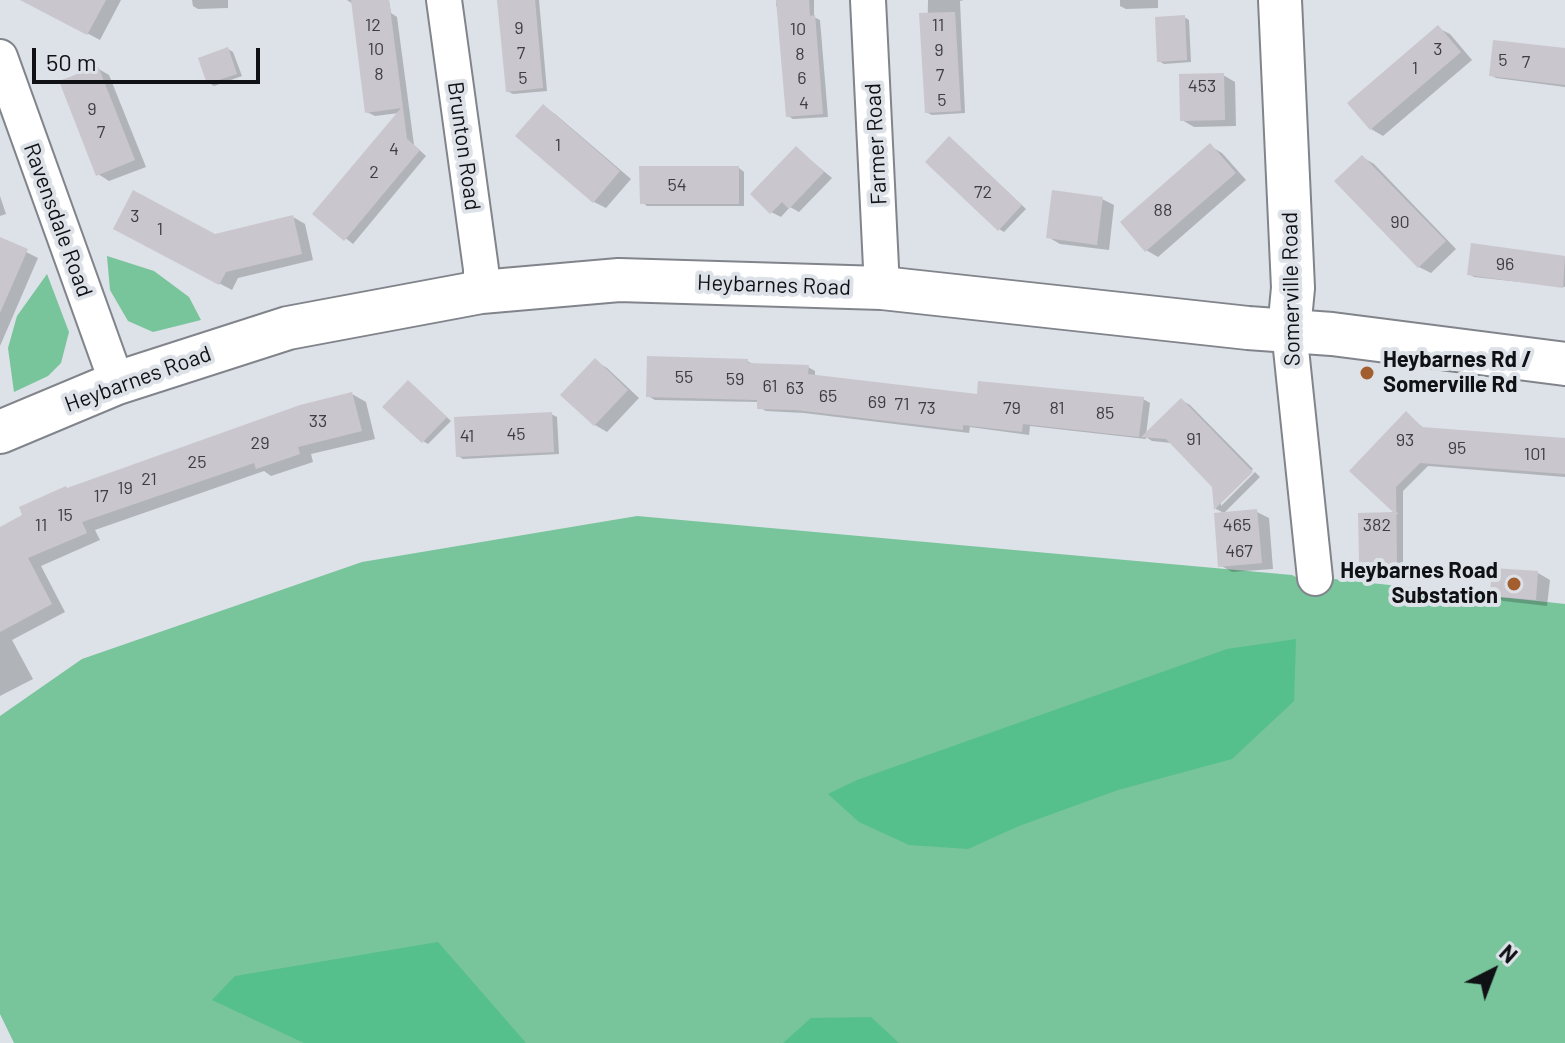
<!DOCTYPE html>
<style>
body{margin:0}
#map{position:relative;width:1565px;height:1043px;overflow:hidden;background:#dde1e8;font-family:Barlow,sans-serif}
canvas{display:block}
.north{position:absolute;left:1453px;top:931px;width:80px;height:80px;-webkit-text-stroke:6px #dde1e8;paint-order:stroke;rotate:42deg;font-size:22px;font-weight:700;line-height:32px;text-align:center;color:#101114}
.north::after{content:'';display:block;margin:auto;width:28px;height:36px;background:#101114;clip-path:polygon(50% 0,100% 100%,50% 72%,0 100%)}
.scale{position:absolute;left:32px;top:48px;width:228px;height:36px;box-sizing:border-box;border:4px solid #101114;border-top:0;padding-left:10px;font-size:24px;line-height:28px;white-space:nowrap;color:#101114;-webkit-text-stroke:6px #dde1e8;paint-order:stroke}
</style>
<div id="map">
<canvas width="1565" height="1043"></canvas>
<div class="north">N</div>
<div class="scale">50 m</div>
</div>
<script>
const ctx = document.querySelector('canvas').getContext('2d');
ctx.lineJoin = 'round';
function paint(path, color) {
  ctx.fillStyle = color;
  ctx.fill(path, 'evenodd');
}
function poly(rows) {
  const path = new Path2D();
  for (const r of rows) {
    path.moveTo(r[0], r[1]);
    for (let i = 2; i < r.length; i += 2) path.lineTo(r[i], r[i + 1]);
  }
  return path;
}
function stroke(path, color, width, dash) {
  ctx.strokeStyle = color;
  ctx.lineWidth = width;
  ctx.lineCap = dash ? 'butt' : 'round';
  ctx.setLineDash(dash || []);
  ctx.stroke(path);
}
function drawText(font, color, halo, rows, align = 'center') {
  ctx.font = font + ' Barlow,sans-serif';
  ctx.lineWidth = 8;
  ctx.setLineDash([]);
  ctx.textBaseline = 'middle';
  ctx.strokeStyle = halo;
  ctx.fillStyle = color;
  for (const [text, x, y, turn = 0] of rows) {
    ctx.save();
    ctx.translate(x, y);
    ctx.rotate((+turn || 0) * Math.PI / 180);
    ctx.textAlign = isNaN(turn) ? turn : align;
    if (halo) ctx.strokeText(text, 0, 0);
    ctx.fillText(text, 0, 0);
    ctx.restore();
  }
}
const green = poly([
 [107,256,154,271,189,297,201,320,153,332,128,321,110,290],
 [47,274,69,332,61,363,48,376,14,392,8,348,17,316],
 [637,516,1292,575,1313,586,1334,579,1565,604,1565,1043,14,1043,0,1014,0,716,82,659,362,562]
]);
const forest = poly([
 [1296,639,1294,701,1232,759,1118,790,1019,826,968,849,909,845,859,822,828,794,857,780,1227,649],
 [438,942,526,1043,304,1043,212,1000,235,976],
 [871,1017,899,1043,783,1043,811,1018]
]);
const shadow = poly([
 [61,0,121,0,100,40,53,15],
 [192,0,228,0,228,8,198,9,193,6],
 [347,0,389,0,391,13,397,17,414,145,426,156,353,244,315,214,399,113,375,116,367,112,353,4],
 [499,0,539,0,547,91,513,94,507,91],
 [776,0,814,0,814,17,820,20,828,117,793,119,788,116,779,8,776,6],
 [928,0,964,0,960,1,965,113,932,115,926,112],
 [1120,0,1158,0,1158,8,1126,9,1120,6],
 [1184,17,1189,20,1191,62,1164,64,1159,61],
 [1438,28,1450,34,1472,60,1383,136,1371,129],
 [228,49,233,52,242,76,214,86,209,83],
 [1565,51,1565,87,1496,78,1491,75],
 [97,68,109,75,146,167,109,181,98,174],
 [1223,75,1235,82,1236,126,1194,127,1182,120],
 [543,107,555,114,631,179,606,208,594,202],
 [955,142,1026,209,1004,232,999,229],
 [1210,146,1222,153,1246,180,1158,257,1146,250],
 [796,148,832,178,799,212,790,207,781,217,771,212],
 [1362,157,1374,164,1456,249,1431,273,1419,267],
 [739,168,744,172,744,206,647,206,642,202],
 [0,196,6,214,0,216],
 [1102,199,1114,205,1109,250,1060,244,1048,237],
 [293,217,305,224,313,260,238,278,232,290,127,235,215,236],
 [0,239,38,258,0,346],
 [1473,246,1565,258,1565,287,1474,277,1469,274],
 [595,361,607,368,639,398,607,432,595,425],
 [747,361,755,365,808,367,815,371,815,377,978,397,1143,399,1150,403,1146,435,1181,400,1190,405,1253,469,1221,500,1221,506,1255,472,1260,477,1224,513,1216,509,1214,486,1172,443,1152,441,1146,437,1146,439,1030,426,1029,435,970,427,969,433,804,413,766,411,759,407,759,402,655,400,648,396],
 [414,386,451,421,428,444,423,441],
 [352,394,366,402,375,439,311,454,313,462,271,476,264,471,95,530,100,540,41,566,65,612,12,640,33,679,0,696,0,529],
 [551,414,557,417,559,454,463,459,458,456],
 [1406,414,1425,429,1565,440,1565,477,1428,466,1403,491,1403,566,1368,566,1361,562,1360,515,1398,514,1352,470],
 [1257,512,1269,518,1273,569,1232,572,1220,565],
 [1538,573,1550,580,1547,606,1503,601,1492,595]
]);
const building = poly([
 [20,0,106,0,87,35],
 [351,0,389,0,407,139,420,150,344,241,312,214,401,108,365,113],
 [497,0,535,0,543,88,506,92],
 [776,0,809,0,810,16,815,15,823,114,786,117],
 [955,12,961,111,925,113,919,13],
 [1185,15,1187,60,1157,62,1155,17],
 [1438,25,1461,52,1370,130,1347,103],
 [1493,40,1565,48,1565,85,1489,76],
 [228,47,237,74,207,84,198,58],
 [98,66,135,160,96,176,59,81],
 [1224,73,1225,120,1180,121,1179,74],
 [543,104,620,171,593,203,515,136],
 [949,136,1022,205,998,231,925,162],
 [1210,143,1236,173,1145,252,1120,222],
 [796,146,824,172,789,209,782,202,770,214,750,194],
 [1362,155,1446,241,1418,268,1334,181],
 [639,166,739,166,739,204,640,204],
 [133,190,215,234,293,215,302,254,226,272,219,285,113,229],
 [1052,190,1103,197,1097,245,1046,238],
 [0,237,28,249,0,313],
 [1471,243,1565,256,1563,288,1467,275],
 [647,356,748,359,748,363,809,365,808,374,977,394,978,381,1144,397,1139,437,1023,424,1022,432,963,425,963,430,796,410,757,409,757,400,646,397],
 [595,358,628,390,594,426,560,395],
 [408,380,447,417,422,443,382,407],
 [352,392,362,431,298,447,300,454,256,469,254,463,82,522,87,533,28,558,52,604,0,632,0,527,22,515,19,507,66,486,67,488,300,405],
 [1181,398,1253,472,1214,510,1212,487,1166,439,1141,437],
 [1406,411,1422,427,1565,438,1565,474,1420,463,1396,487,1397,563,1359,563,1358,513,1393,512,1349,471],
 [552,412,554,452,456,457,454,417],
 [1257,509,1262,563,1218,567,1214,513],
 [1493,568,1538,571,1536,600,1489,596]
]);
const minor = poly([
 [444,0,481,269,481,292],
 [868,0,882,288],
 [0,57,117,383],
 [1289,330,1315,578]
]);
const tertiary = poly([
 [1280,0,1293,288,1289,330],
 [0,432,117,383,288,328,481,292,619,280,882,288,1248,328,1332,334,1565,364]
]);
const markers = [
 [1367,373,8,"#a25e2f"],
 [1514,584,8,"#a25e2f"]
];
const numberNames = [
 ["12",373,25],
 ["11",938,25],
 ["9",519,28],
 ["10",798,29],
 ["10",376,49],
 ["3",1438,49],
 ["9",939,50],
 ["7",521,53],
 ["8",800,54],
 ["5",1503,60],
 ["7",1526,62],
 ["1",1415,68],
 ["8",379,74],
 ["7",940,75],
 ["5",523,78],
 ["6",802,78],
 ["453",1202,86],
 ["5",942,100],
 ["4",804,103],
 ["9",92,109],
 ["7",101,132],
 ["1",558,145],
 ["4",394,149],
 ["2",374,172],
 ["54",677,185],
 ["72",983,192],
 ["88",1163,210],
 ["3",135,216],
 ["90",1400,222],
 ["1",160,229],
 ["96",1505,264],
 ["55",684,377],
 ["59",735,379],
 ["61",770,386],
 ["63",795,388],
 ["65",828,396],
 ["69",877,402],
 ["71",902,404],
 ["73",927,408],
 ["79",1012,408],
 ["81",1057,408],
 ["85",1105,413],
 ["33",318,421],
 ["45",516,434],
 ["41",467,436],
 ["91",1194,439],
 ["93",1405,440],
 ["29",260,443],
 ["95",1457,448],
 ["101",1535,454],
 ["25",197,462],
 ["21",149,479],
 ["19",125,488],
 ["17",101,496],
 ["15",65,515],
 ["11",41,525],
 ["465",1237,525],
 ["382",1377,525],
 ["467",1239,551]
];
const streetNames = [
 ["Farmer Road",876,144,-93],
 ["Brunton Road",464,146,82],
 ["Ravensdale Road",58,220,70],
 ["Heybarnes Road",774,285,2],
 ["Somerville Road",1291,289,-91],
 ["Heybarnes Road",138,379,-20]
];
const poiNames = [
 ["Heybarnes Rd /",1383,360],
 ["Somerville Rd",1383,385],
 ["Heybarnes Road",1498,571,"right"],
 ["Substation",1498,596,"right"]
];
paint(green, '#78c49b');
paint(forest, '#55c08b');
paint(shadow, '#0003');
paint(building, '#cac6cd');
stroke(minor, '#81858b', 38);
stroke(tertiary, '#81858b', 46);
stroke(minor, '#fff', 34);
stroke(tertiary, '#fff', 42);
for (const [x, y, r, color] of markers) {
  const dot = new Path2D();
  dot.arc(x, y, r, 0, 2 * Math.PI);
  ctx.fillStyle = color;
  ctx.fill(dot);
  stroke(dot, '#dde1e8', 3);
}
drawText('18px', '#3e3e42', null, numberNames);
drawText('22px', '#101114', '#dde1e8', streetNames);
drawText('bold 22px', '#101114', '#dde1e8', poiNames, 'left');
</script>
